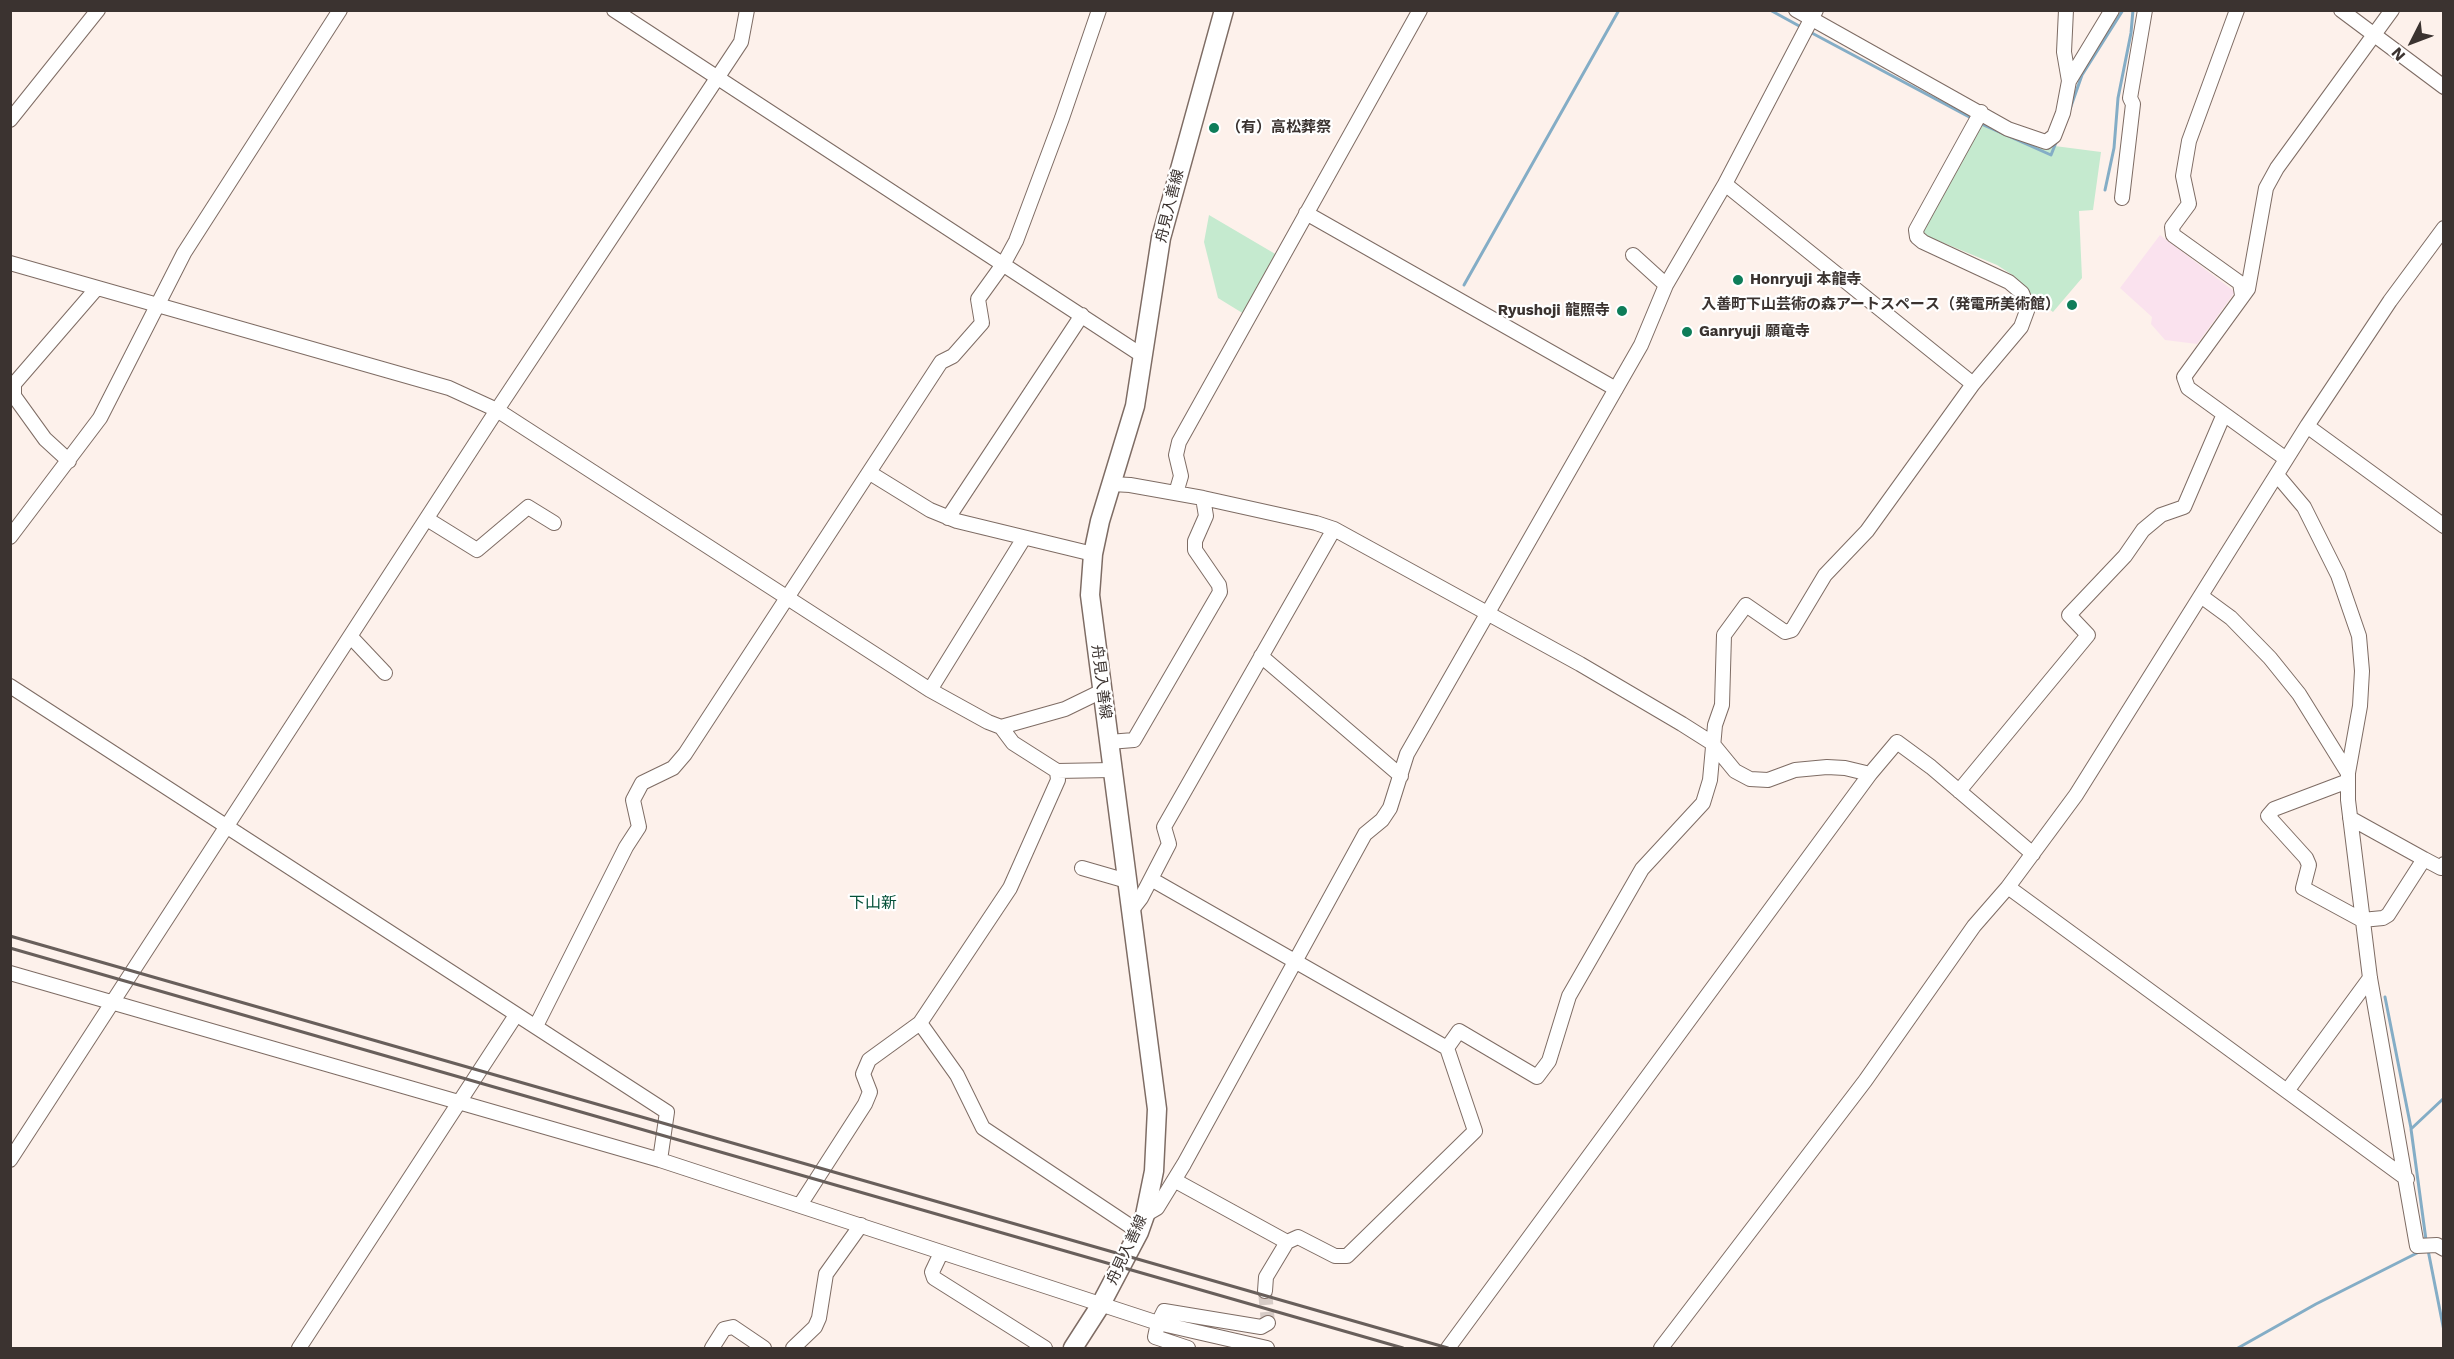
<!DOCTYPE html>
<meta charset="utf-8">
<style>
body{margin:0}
#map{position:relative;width:2454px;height:1359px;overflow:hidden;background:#fdf1eb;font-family:"Work Sans",sans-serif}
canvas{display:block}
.frame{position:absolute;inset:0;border:12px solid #3b3330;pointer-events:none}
.north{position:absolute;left:2382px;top:12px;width:60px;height:60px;-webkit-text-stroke:4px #fff;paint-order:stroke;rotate:228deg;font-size:16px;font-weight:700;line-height:24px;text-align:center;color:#3b3330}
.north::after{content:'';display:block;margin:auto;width:21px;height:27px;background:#3b3330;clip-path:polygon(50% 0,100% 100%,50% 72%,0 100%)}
</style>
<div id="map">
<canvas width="2454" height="1359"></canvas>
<div class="frame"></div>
<div class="north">N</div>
</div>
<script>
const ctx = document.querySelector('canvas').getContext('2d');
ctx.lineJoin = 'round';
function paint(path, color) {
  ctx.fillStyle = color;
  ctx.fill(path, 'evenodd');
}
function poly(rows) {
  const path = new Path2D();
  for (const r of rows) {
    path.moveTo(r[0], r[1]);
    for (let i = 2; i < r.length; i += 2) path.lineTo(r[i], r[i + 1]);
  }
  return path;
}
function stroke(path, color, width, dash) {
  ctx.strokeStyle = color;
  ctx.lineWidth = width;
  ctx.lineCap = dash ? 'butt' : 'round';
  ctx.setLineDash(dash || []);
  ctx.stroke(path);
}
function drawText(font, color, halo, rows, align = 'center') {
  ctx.font = font + ' "Work Sans","Noto Sans JP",sans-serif';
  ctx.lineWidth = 4.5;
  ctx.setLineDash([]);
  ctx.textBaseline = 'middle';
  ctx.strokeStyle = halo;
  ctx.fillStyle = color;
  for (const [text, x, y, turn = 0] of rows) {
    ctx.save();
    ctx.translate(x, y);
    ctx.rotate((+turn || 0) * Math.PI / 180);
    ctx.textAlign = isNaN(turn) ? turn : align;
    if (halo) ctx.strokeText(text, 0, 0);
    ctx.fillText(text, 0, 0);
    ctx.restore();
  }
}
const industrial = poly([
 [2160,235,2235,292,2197,344,2165,340,2151,324,2152,317,2120,288]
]);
const green = poly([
 [1983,120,2047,145,2101,152,2093,210,2079,211,2082,278,2053,312,2028,293,2014,276,1997,265,1922,234,1920,230],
 [1209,215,1277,255,1244,314,1218,298,1204,242]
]);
const stream = poly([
 [1770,10,1801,27],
 [1810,32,1973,119],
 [2070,109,2082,75,2123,10],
 [1979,123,2051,155,2057,140],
 [2105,190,2114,148,2118,98,2131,33,2133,10],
 [1464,285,1619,10],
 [2385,997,2411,1128],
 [2426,1240,2411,1129,2444,1098],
 [2428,1250,2444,1331],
 [2238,1348,2316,1304,2421,1251]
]);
const minorTunnel = poly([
 [1265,1291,1268,1323]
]);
const minor = poly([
 [614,10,1143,356],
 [1796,10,2008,129,2046,142,2054,136,2063,113,2069,81,2064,52,2066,10],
 [2237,10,2189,141,2183,176,2189,204,2172,227,2173,235,2240,283,2242,295],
 [2341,10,2444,87],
 [2069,81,2112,10],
 [10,120,98,10],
 [1725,184,1973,384],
 [2122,198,2133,104,2130,98,2145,10],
 [1306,213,1616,389],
 [1633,255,1666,285],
 [10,263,449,388,497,410,930,690,988,722,1001,727,1065,709,1102,691],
 [2307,426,2444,526],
 [2286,459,2188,388,2184,377,2248,289,2266,188,2277,168,2392,10],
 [69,461,45,439,14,396,14,384,97,288],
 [870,473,930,510,957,521,1093,554],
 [2277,475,2304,507,2338,575,2359,636,2362,671,2360,706,2348,773,2348,800,2370,978,2417,1246,2437,1245,2444,1249],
 [1112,484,1130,485,1203,498,1316,523,1334,529,1580,664,1682,724,1712,743,1735,771,1750,779,1768,780,1795,770,1827,767,1845,768,1870,774],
 [1176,493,1181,476,1176,455,1179,442,1420,10],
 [948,518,1082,315],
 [427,519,477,550,528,507,554,523],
 [10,537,100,418,184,253,340,10],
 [2201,596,2231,618,2270,658,2299,694,2348,773],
 [351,637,385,673],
 [1261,656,1401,776],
 [10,686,667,1112,660,1160],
 [930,690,1024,538],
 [1109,742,1134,740,1220,592,1219,585,1195,550,1195,541,1206,516,1203,498],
 [1057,771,1112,770],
 [2348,781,2274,809,2268,816,2306,858,2309,865,2303,888,2362,920,2383,918,2388,915,2424,859,2441,868,2444,864],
 [1959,791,2088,635,2069,615,2125,556,2143,530,2161,515,2184,507,2224,414],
 [2350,818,2424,859],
 [1082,868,1127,881],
 [1151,879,1447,1048],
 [2008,887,2407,1179],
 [1131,911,1141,898,1169,844,1164,827,1334,529],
 [10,973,660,1160,1158,1323,1267,1348],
 [920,1023,957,1075,983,1128,1139,1232],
 [536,1026,626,847,639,827,633,800,642,783,673,768,685,754,941,362,953,356,982,323,978,299,1004,263,1016,241,1062,118,1099,10],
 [2287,1091,2370,978],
 [10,1160,497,410,741,42,747,10],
 [1174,1180,1287,1242],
 [800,1205,865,1104,870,1092,863,1074,869,1060,920,1023,1010,888,1058,780,1057,771,1013,743,1001,727],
 [1145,1215,1157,1208,1184,1164,1365,834,1382,820,1390,808,1407,754,1641,345,1666,285,1725,184,1816,10],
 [941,1253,932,1272,934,1278,1045,1348],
 [1265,1291,1266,1277,1287,1242,1298,1237,1335,1256,1347,1256,1475,1131,1447,1048,1459,1031,1537,1077,1549,1061,1569,996,1642,869,1703,803,1710,780,1715,725,1722,705,1724,635,1746,605,1785,632,1792,630,1825,575,1867,531,1973,384,2021,327,2028,308,2022,293,2009,282,1923,242,1917,237,1916,230,1981,112],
 [299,1348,516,1015],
 [712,1348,724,1329,733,1327,764,1348],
 [793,1348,815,1327,819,1318,826,1274,861,1225],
 [1188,1348,1155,1337,1158,1323,1164,1311,1261,1327,1268,1323],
 [1448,1348,1870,774,1897,742,1931,767,2033,854],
 [1661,1348,1865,1081,1974,926,2008,887,2076,795,2307,426,2390,301,2444,228]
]);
const major = poly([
 [1073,1348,1100,1306,1139,1232,1145,1215,1154,1171,1157,1109,1090,595,1093,554,1100,521,1135,406,1161,238,1224,10]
]);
const rail = poly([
 [10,936,1448,1348],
 [10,948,1403,1348]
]);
const markers = [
 [1214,128,6,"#0e7d59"],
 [1738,280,6,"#0e7d59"],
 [2072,305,6,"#0e7d59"],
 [1622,311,6,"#0e7d59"],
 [1687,332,6,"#0e7d59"]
];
const poiNames = [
 ["（有）高松葬祭",1226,128],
 ["Honryuji 本龍寺",1750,280],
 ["入善町下山芸術の森アートスペース（発電所美術館）",2060,305,"right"],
 ["Ryushoji 龍照寺",1610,311,"right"],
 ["Ganryuji 願竜寺",1699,332]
];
const streetNames = [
 ["舟見入善線",1170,206,-76],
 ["舟見入善線",1101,682,83],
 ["舟見入善線",1127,1250,-65]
];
const neighbourhoodNames = [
 ["下山新",873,903]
];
paint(industrial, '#fae2ee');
paint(green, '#c5eacf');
stroke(stream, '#84adc6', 3);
stroke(minorTunnel, '#d6cbc6', 14, [14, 7]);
stroke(minor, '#7e6c64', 16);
stroke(major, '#7e6c64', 21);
stroke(minor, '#fff', 14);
stroke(major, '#fff', 18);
stroke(rail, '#685f5b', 3);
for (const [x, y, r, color] of markers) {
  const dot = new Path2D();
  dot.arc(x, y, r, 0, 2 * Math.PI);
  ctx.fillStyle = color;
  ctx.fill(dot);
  stroke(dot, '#fff', 2);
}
drawText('bold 15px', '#3b3330', '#fff', poiNames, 'left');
drawText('15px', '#3b3330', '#fff', streetNames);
drawText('16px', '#045038', '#fff', neighbourhoodNames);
</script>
